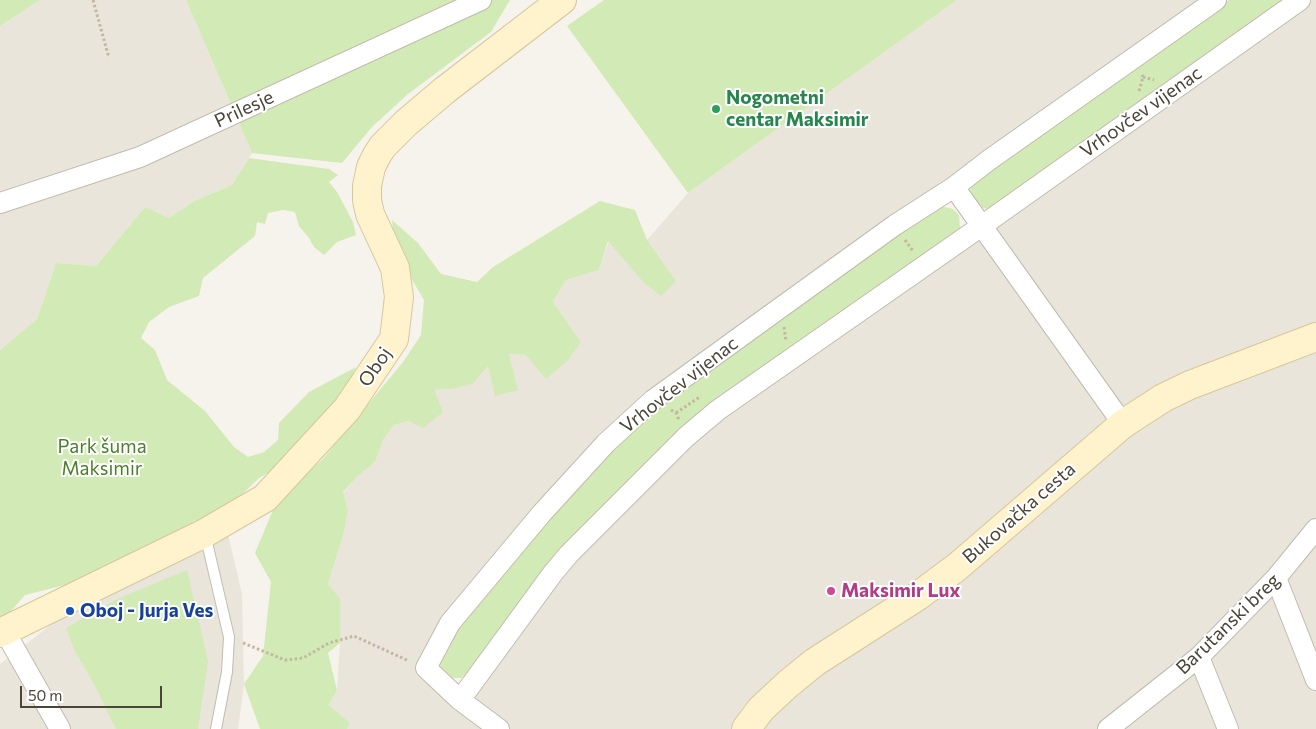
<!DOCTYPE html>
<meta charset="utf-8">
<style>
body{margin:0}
#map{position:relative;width:1316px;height:729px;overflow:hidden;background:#f6f3ec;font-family:Commissioner,sans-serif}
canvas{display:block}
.scale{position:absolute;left:20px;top:686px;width:142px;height:22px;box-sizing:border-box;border:2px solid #4b4439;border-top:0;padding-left:6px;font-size:15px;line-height:18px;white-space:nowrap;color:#4b4439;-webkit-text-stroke:4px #fff;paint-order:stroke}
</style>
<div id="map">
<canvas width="1316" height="729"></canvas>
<div class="scale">50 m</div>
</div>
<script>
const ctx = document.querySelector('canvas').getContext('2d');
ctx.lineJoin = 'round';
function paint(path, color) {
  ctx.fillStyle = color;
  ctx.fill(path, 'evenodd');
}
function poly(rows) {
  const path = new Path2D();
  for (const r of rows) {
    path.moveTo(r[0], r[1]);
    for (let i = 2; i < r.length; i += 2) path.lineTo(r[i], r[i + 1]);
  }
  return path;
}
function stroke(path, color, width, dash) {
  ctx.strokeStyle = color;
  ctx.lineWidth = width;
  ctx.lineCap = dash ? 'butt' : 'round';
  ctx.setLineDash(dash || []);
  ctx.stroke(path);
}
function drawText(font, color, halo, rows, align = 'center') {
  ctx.font = font + ' Commissioner,sans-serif';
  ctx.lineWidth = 4;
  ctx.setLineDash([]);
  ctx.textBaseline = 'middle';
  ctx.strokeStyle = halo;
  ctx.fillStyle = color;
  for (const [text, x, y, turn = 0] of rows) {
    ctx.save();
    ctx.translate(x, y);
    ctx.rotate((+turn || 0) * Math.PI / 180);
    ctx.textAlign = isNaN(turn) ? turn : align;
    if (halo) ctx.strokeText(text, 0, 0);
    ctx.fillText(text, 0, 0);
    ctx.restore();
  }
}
const residential = poly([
 [40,0,186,0,252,153,232,185,194,201,169,218,145,207,96,266,56,263,37,319,0,350,0,26],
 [957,0,1204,0,1068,95,448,618,417,662,415,668,416,671,458,706,566,567,706,430,1246,47,1312,0,1316,0,1316,729,347,729,350,723,329,705,337,690,340,643,328,584,344,532,348,510,343,493,358,476,375,462,384,438,394,425,409,421,434,390,451,389,488,365,518,390,509,354,526,355,581,342,553,302,566,280,599,270,609,241,643,282,676,281,647,240,688,193],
 [223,513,242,594,244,684,238,729,0,729,0,664,121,571]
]);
const green = poly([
 [0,0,40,0,0,26],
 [186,0,510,0,491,32,408,94,372,127,342,163,252,153],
 [604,0,957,0,688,193,567,26],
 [1229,0,1288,0,993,206,987,209,980,207,972,199,970,192,972,184],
 [249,158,329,169,338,175,329,182,337,192,353,222,356,235,337,242,324,255,314,247,309,238,299,226,295,212,283,210,268,213,265,224,257,222,255,236,203,278,199,296,169,307,149,322,141,338,155,350,167,380,205,411,234,447,248,457,264,452,278,440,279,423,309,392,356,367,345,392,283,464,259,478,223,513,194,521,177,538,121,571,25,595,5,618,0,620,0,350,37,319,56,263,96,266,145,207,169,218,194,201,232,185],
 [600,201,635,210,647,240,676,281,661,296,643,282,608,241,599,270,566,280,553,302,581,342,568,360,546,379,526,355,509,354,518,390,495,396,488,366,472,384,451,389,434,390,443,412,423,428,409,421,394,425,384,438,375,462,358,476,343,492,348,510,344,532,328,584,340,599,340,643,328,653,337,690,329,705,350,723,347,729,260,729,244,684,263,656,271,582,255,553,278,498,322,460,403,362,421,335,424,300,395,251,392,220,418,243,441,274,477,282,493,267],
 [940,206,953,209,959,215,960,229,957,234,718,402,558,555,466,674,461,678,455,678,449,677,442,671,438,658,495,580,579,481,653,410,926,213],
 [187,570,208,661,198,729,116,729,95,686,75,651,66,628,115,600]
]);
const path = poly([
 [93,0,109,58],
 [1143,77,1154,80],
 [1139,91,1143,77,1142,75],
 [905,240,913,251],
 [784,327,786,341],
 [671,410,676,413,679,420],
 [676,413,701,396],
 [243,643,285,660,303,658,329,643,354,636,409,661]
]);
const lane = poly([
 [205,534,229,637,227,672,216,729]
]);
const street = poly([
 [954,187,1123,424],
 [0,203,140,157,481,0],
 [1276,578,1316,680],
 [4,630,60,729],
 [1199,657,1228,729],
 [460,700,553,573,569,554,686,437,718,410,983,225,1300,0],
 [499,729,460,700,426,668,450,623,542,513,606,443,653,400,780,308,895,225,954,187,989,160,1216,0],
 [1108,729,1199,657,1276,578,1316,529]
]);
const secondary = poly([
 [0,633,205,533,265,498,347,409,394,339,399,297,395,268,370,214,367,200,367,186,371,167,377,155,383,146,406,123,445,90,562,0],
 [746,729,761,709,789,683,815,662,918,596,957,567,1123,424,1163,398,1190,385,1316,337]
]);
const markers = [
 [716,109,5,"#2e9e5b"],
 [831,591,5,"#d1479c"],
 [70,611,5,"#1a4fb4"]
];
const leisureNames = [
 ["Nogometni",726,98],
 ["centar Maksimir",726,120]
];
const streetNames = [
 ["Prilesje",244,109,-25],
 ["Vrhovčev vijenac",1141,112,-35],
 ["Oboj",375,367,-56],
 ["Vrhovčev vijenac",679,385,-38],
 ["Bukovačka cesta",1019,513,-41],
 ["Barutanski breg",1228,624,-44]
];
const parkNames = [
 ["Park šuma",102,447],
 ["Maksimir",102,469]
];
const hotelNames = [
 ["Maksimir Lux",841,591]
];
const transitNames = [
 ["Oboj - Jurja Ves",80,611]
];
paint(residential, '#eae5da');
paint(green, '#d2eab5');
stroke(lane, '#c2bbae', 12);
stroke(street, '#c2bbae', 22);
stroke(secondary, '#d6c79b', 30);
stroke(path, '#c4b79f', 3, [2.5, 2.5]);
stroke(lane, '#fff', 10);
stroke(street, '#fff', 20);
stroke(secondary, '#fff3cd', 28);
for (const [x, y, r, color] of markers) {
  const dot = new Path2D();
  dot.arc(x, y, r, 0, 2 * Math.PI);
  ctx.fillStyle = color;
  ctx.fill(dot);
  stroke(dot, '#fff', 2);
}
drawText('bold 19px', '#27864d', '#fff', leisureNames, 'left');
drawText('19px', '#4b4439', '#fff', streetNames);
drawText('19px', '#4a7f2a', '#fff', parkNames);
drawText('bold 19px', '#b23c85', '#fff', hotelNames, 'left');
drawText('bold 19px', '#164399', '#fff', transitNames, 'left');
</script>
